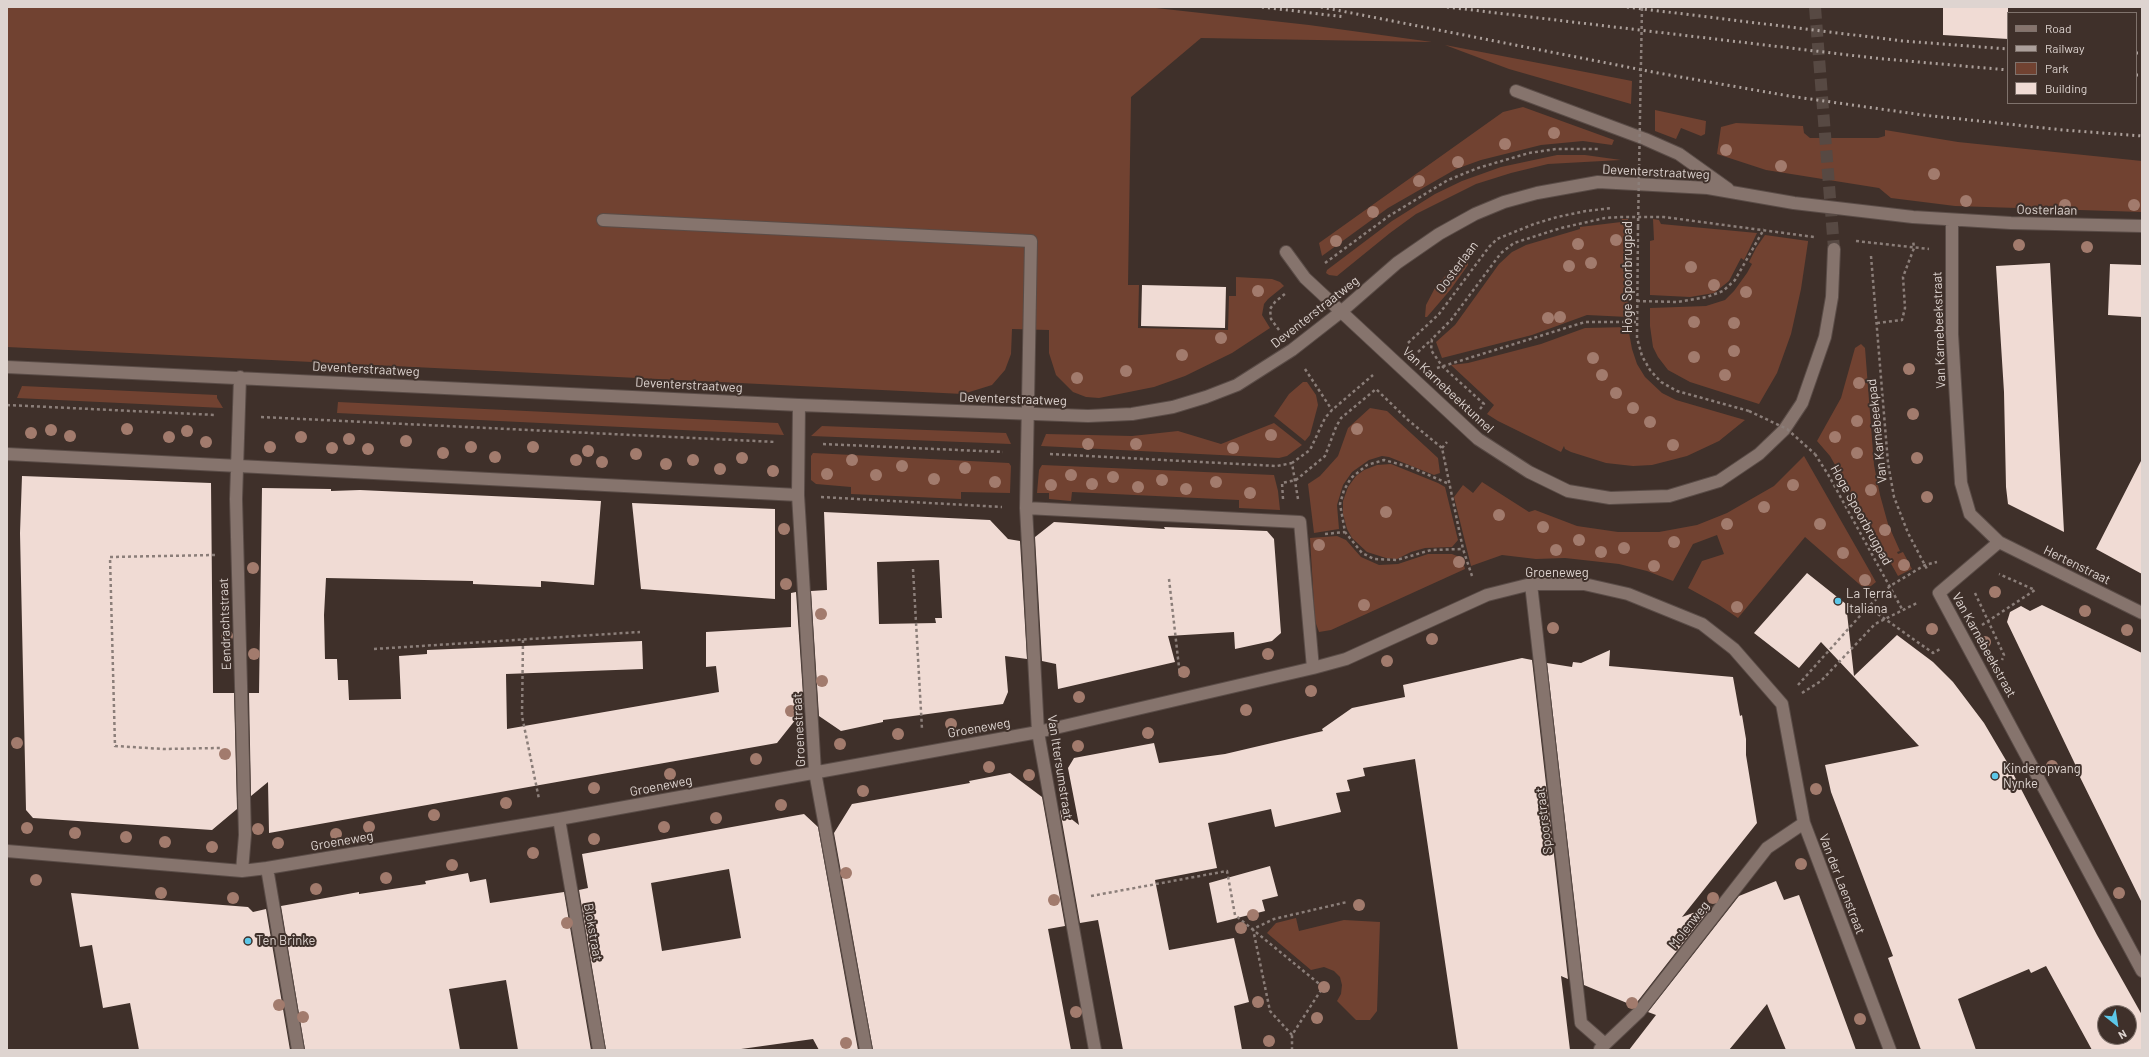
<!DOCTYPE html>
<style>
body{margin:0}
#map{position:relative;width:2149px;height:1057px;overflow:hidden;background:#3f302a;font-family:Barlow,sans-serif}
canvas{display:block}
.frame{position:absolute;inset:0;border:8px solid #ded4d0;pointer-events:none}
.legend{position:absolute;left:2007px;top:12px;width:130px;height:92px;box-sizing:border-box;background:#3f302a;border:1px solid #7f726c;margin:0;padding:5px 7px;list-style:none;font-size:12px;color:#ded4d0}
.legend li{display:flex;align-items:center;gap:8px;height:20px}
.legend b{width:20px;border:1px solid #7f726c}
.north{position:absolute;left:2097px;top:1005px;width:40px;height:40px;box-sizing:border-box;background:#3f302a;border:1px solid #7f726c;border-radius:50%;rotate:150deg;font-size:11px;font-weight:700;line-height:16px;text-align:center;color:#ded4d0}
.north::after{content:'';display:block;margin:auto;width:14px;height:18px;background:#5cc7e8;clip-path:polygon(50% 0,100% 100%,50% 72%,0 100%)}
</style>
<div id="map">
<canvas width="2149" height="1057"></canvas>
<div class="frame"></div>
<ul class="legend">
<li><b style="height:5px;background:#86746d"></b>Road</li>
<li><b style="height:5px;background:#aca09b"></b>Railway</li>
<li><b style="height:11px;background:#714231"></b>Park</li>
<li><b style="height:11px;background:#f0dbd4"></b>Building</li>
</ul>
<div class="north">N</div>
</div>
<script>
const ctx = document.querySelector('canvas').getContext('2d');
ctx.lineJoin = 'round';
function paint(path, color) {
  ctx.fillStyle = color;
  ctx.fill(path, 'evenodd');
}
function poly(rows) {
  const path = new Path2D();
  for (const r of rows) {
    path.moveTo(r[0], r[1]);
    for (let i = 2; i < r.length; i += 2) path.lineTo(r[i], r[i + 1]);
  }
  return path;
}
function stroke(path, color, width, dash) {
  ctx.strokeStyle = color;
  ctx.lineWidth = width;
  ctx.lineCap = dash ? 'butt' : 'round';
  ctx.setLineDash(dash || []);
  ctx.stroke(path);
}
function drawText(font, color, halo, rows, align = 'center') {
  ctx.font = font + ' Barlow,sans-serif';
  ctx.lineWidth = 4;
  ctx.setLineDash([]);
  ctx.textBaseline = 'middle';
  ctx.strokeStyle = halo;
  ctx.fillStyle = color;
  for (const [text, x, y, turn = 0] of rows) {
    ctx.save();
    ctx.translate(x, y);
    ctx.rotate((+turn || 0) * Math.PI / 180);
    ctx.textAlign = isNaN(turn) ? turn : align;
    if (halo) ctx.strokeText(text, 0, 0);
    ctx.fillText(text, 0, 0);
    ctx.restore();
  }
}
const green = poly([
 [7,7,1147,7,1309,25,1432,42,1201,38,1131,97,1128,285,1139,285,1138,328,1228,330,1229,296,1236,296,1236,277,1272,279,1280,282,1284,286,1268,299,1264,304,1262,315,1270,328,1232,353,1185,376,1154,387,1099,398,1086,397,1073,392,1056,375,1049,353,1049,330,1012,329,1011,354,1005,370,992,385,963,394,7,347],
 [1445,45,1632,81,1631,104,1509,69],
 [1523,107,1614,140,1612,145,1583,141,1541,145,1481,160,1456,169,1388,208,1322,256,1319,243,1503,112],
 [1655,110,1706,121,1705,134,1701,136,1681,128,1676,139,1655,131],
 [1736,123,1803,126,1804,133,1810,138,1878,138,1885,136,1885,130,1958,142,2142,161,2142,212,1955,206,1891,198,1879,188,1766,170,1717,154,1721,127],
 [1557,155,1585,155,1621,160,1548,164,1511,173,1476,184,1416,214,1390,233,1337,276,1329,275,1326,273,1327,270,1392,221,1435,194,1462,181,1501,167],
 [1622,219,1628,219,1627,239,1629,240,1630,274,1628,317,1587,315,1532,335,1442,358,1436,342,1455,325,1499,264,1512,252,1526,245,1580,229,1580,227,1621,222],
 [1653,219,1659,220,1661,224,1757,233,1744,260,1741,258,1729,281,1714,293,1690,297,1650,295,1650,241,1654,240],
 [1765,235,1808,241,1808,242,1801,289,1791,334,1777,373,1759,404,1690,382,1668,370,1658,357,1653,347,1650,326,1650,308,1706,306,1725,300,1734,291,1747,273,1752,264,1749,262,1756,248],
 [1465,262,1468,262,1468,265,1451,289,1427,317,1425,317,1426,305,1436,286,1449,272],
 [1628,327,1632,349,1637,364,1645,377,1662,393,1676,400,1745,420,1719,441,1687,456,1652,465,1633,466,1606,463,1571,452,1565,449,1564,446,1561,452,1498,421,1487,414,1494,405,1451,365,1468,363,1541,344,1585,328],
 [1861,344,1865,348,1874,465,1880,495,1888,524,1900,551,1897,552,1898,554,1903,552,1912,569,1898,576,1830,456,1817,441,1841,398,1855,348],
 [1303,382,1307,382,1316,395,1318,405,1310,435,1305,441,1274,416,1289,394],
 [22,386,217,395,217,398,223,408,17,398],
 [338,402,778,423,784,435,337,413],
 [1370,408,1387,411,1438,458,1440,473,1434,475,1389,457,1382,456,1369,460,1352,472,1343,485,1337,505,1339,529,1314,533,1308,484,1320,476,1338,456,1348,428],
 [1274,423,1302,445,1287,456,1279,458,1041,446,1046,434,1132,436,1178,431,1221,444],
 [822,426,1006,433,1011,444,811,436],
 [813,453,1009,463,1011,466,1010,493,961,492,961,499,851,494,851,487,816,484,811,480,811,456],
 [1804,456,1876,582,1866,590,1805,537,1738,618,1719,605,1688,588,1702,561,1724,554,1717,535,1693,544,1673,581,1647,571,1619,564,1565,558,1536,559,1502,555,1471,566,1454,497,1463,485,1473,493,1482,482,1529,512,1535,510,1577,526,1618,532,1659,532,1697,525,1727,513,1774,486],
 [1391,464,1438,483,1445,487,1458,540,1452,547,1425,548,1411,552,1397,559,1386,558,1367,552,1352,538,1347,529,1343,514,1343,501,1348,487,1356,476,1364,470,1377,465],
 [1042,465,1274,475,1278,491,1280,510,1239,508,1239,500,1072,492,1071,501,1049,499,1049,493,1037,493,1039,470],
 [1337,536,1346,540,1361,557,1379,565,1398,564,1428,554,1452,554,1462,558,1465,569,1331,630,1319,632,1315,621,1310,538],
 [1296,918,1299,931,1344,920,1380,922,1377,1011,1370,1020,1356,1020,1337,1001,1341,994,1342,985,1340,977,1334,971,1324,967,1311,970,1267,933,1276,923]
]);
const building = poly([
 [1943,7,2008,7,2008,39,1943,35],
 [2050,263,2055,358,2064,532,2008,504,2006,487,2004,392,1996,266],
 [2110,264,2142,265,2142,317,2108,315],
 [1142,285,1226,287,1225,328,1141,326],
 [2142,459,2142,574,2096,549],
 [22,476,211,483,213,693,234,693,237,809,212,830,33,818,26,810,20,533],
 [262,488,331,489,331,491,360,490,601,501,594,585,541,581,541,587,473,584,473,581,326,578,324,615,325,659,337,659,338,680,348,680,349,700,401,699,399,656,427,654,427,650,642,641,643,669,506,674,507,729,719,692,716,666,706,667,706,632,791,627,791,593,796,592,804,709,777,743,269,833,268,782,251,796,249,693,259,693],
 [632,503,775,509,775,599,641,589],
 [824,512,990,520,1008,539,1020,541,1027,659,1005,656,1008,692,1003,704,883,720,883,722,841,731,819,716,811,591,827,590],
 [939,560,942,618,935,618,936,623,879,624,877,562],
 [1054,522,1165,529,1164,527,1267,531,1274,539,1281,633,1272,641,1235,649,1234,632,1168,636,1175,662,1058,689,1056,664,1042,661,1035,537],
 [1807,573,1846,604,1854,676,1897,635,1933,662,1953,682,1984,723,2007,762,2097,935,2142,1015,2142,1050,2092,1050,2046,966,2031,973,2029,969,1958,999,1976,1050,1921,1050,1888,958,1893,956,1831,792,1825,765,1919,746,1821,642,1799,668,1754,633],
 [2105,1013,2129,1013,2129,1037,2105,1037],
 [2042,605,2142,653,2142,903,2075,767,2075,764,2007,622,2010,612,2021,606,2030,611],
 [1610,650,1609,666,1733,677,1740,716,1742,715,1746,739,1746,755,1757,823,1682,917,1712,906,1634,1006,1584,985,1547,663,1572,667,1573,662,1581,663],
 [1522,658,1532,660,1568,979,1561,976,1570,1050,1458,1050,1415,759,1363,768,1365,776,1347,780,1350,791,1336,793,1341,812,1275,827,1271,809,1208,823,1217,868,1155,880,1169,950,1234,938,1249,1002,1234,1006,1242,1050,1123,1050,1098,920,1080,923,1060,810,1079,825,1068,768,1074,758,1154,743,1159,763,1225,754,1323,731,1322,729,1352,708,1405,697,1403,685],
 [1010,773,1042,797,1065,926,1048,929,1071,1050,873,1050,834,833,852,804,970,783,969,781],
 [804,814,818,827,858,1050,819,1050,813,1039,734,1050,606,1050,579,890,588,888,582,854],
 [729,869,741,938,662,951,651,883],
 [1270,866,1278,896,1262,900,1265,911,1217,923,1209,883],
 [468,873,470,882,486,879,490,903,564,892,591,1050,518,1050,506,980,449,989,460,1050,305,1050,281,906,359,892,359,894,426,884,425,881],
 [1776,881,1784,900,1799,895,1856,1050,1786,1050,1767,1004,1729,1050,1629,1050,1656,1015,1648,1012,1739,896],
 [71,893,248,907,253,912,266,909,290,1050,139,1050,130,1003,103,1008,92,945,80,947]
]);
const minorTunnel = poly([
 [1815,7,1834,249]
]);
const path = poly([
 [1638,227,1637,338,1642,356,1650,370,1661,382,1677,391,1749,411],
 [1856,241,1929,249],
 [1871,256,1888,463,1894,497,1908,533,1928,571],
 [1325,263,1389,216,1448,180,1478,168,1529,153,1556,149,1599,149],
 [1637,301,1677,302,1707,297,1723,291,1735,280,1764,229],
 [1877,323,1902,320,1905,308,1903,277,1914,248,1913,240],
 [1279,330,1271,319,1270,309,1275,302,1286,293],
 [1408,343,1439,314,1489,247,1497,239,1534,224,1557,217,1586,211,1612,208],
 [1418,352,1432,339],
 [1437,368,1585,322,1636,322],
 [1305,369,1332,410],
 [7,405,216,415],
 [1480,409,1484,404,1442,366,1431,350,1432,339,1451,320,1501,253,1514,243,1561,228,1605,218,1620,217,1664,217,1814,237],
 [261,417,776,442],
 [823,444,1003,452],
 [1442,448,1447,442],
 [1050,454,1277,466,1292,463],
 [1815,454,1829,476,1902,609],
 [1447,483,1410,467,1384,460,1367,465,1351,478,1344,490,1340,504,1345,532,1362,553,1374,559,1397,560,1431,550,1463,549],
 [821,497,1002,507],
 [1283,499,1282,483,1296,480,1325,456,1336,427,1341,418,1376,389,1408,420,1442,448,1463,549,1472,576],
 [1298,499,1292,463,1310,450,1325,418,1332,410,1373,375],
 [1325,534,1345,532],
 [215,555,110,557,115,746,163,749,220,748],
 [913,569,922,729],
 [1169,579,1180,676],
 [1975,593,2004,655,2002,660],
 [1868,607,1933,653,1942,648],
 [1982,625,2035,590,1999,574],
 [523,640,522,716,539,799],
 [374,649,640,632],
 [1798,685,1868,607,1890,586,1925,565,1937,562],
 [1802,693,1821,681,1875,624,1917,603],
 [1091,896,1227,871,1235,915,1323,987,1292,1035,1292,1050],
 [1292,1035,1270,1011,1253,929,1274,919,1347,902]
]);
const minor = poly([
 [1516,91,1645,139,1679,154,1728,189],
 [603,220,1031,241,1026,508,1038,732,1095,1050],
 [1952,220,1952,334,1961,483,1970,514,1999,542,2142,613],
 [1286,252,1305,278,1478,439,1529,472,1568,491,1610,498,1669,496,1719,481,1759,454,1784,430,1802,403,1825,337,1832,297,1834,249],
 [7,367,799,405,1088,416,1132,414,1173,407,1206,397,1237,385,1292,350,1342,311,1397,263,1439,234,1475,214,1504,202,1537,193,1598,182,1708,188,1794,203,1913,217,2011,223,2142,226],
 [240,377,236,499,245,835,242,871],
 [799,405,798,495,815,772,866,1050],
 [7,454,798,495],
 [1026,508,1300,522,1313,668],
 [1999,542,1939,593,2142,971],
 [1531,584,1581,1023,1605,1044],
 [559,819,599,1050],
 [7,851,242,871,267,868,559,819,1038,732,1313,668,1346,659,1487,595,1531,584,1584,584,1628,594,1702,624,1734,649,1782,704,1804,823,1890,1050],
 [267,868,298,1050],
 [1600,1049,1639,1012,1767,848,1804,823]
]);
const rail = poly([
 [1262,7,1345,17],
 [1321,7,1658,73,1789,96,1923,115,2063,130,2142,136],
 [1447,7,1874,58,2008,70],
 [1627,7,1903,41,2008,49],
 [2136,53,2142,53],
 [2136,75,2142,75]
]);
const pathBridge = poly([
 [1638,227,1642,7],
 [1749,411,1787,429,1815,454]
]);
const trees = [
 [1554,133],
 [1505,144],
 [1726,150],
 [1458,162],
 [1781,166],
 [1934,174],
 [1419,181],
 [1966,201],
 [2065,205],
 [2134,205],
 [1373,212],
 [1616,240],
 [1336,241],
 [1578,244],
 [2019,245],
 [2087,247],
 [1591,263],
 [1569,266],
 [1691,267],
 [1714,285],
 [1258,291],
 [1746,292],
 [1560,317],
 [1548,318],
 [1694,322],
 [1734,323],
 [1221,338],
 [1734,351],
 [1182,355],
 [1694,357],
 [1593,358],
 [1909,369],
 [1126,371],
 [1602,375],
 [1725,375],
 [1077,378],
 [1859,383],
 [1616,393],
 [1633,408],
 [1913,414],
 [1857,421],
 [1650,422],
 [127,429],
 [1357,429],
 [51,430],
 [187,431],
 [31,433],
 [1271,435],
 [70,436],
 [169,437],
 [301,437],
 [1835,437],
 [349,439],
 [406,441],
 [206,442],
 [1088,444],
 [1136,444],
 [1673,445],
 [270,447],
 [471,447],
 [533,447],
 [332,448],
 [1233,448],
 [368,449],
 [588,451],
 [443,453],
 [1857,453],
 [636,454],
 [495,457],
 [742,458],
 [1917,458],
 [576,460],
 [693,460],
 [852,460],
 [602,462],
 [666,464],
 [902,466],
 [965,468],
 [720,469],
 [773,471],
 [827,474],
 [876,475],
 [1071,475],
 [1113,477],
 [934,479],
 [1162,480],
 [995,482],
 [1216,482],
 [1092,484],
 [1051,485],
 [1793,485],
 [1138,487],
 [1186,489],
 [1871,490],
 [1250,493],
 [1927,497],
 [1764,507],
 [1386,512],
 [1499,515],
 [1727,524],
 [1820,524],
 [1543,527],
 [784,529],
 [1885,530],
 [1579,540],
 [1674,542],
 [1319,545],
 [1624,548],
 [1556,550],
 [1601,552],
 [1843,553],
 [1459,562],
 [1904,565],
 [1654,566],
 [253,568],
 [1865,580],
 [786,584],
 [1995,592],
 [1364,605],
 [1737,607],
 [2085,611],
 [821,614],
 [1553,628],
 [1932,629],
 [2127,630],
 [227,636],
 [1432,639],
 [1985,642],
 [254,654],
 [1268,654],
 [1387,661],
 [1184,672],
 [822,681],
 [1311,691],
 [1079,697],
 [1246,710],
 [791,711],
 [951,724],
 [1148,733],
 [898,734],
 [17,743],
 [840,744],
 [1078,746],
 [225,754],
 [756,759],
 [2052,766],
 [989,767],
 [670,774],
 [1029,775],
 [594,788],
 [1816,789],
 [863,791],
 [506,803],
 [781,805],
 [434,815],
 [716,818],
 [369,827],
 [664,827],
 [27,828],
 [258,829],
 [75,833],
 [336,834],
 [126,837],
 [594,839],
 [165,842],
 [278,843],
 [212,847],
 [533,853],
 [1801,864],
 [452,865],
 [846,873],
 [386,878],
 [36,880],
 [316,889],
 [161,893],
 [2119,893],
 [233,898],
 [1713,898],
 [1054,900],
 [1359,905],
 [1253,915],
 [567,923],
 [1241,928],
 [1324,987],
 [1258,1002],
 [1632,1003],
 [279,1005],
 [1076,1012],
 [303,1017],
 [1317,1018],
 [1860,1019],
 [1269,1041],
 [846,1043]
];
const markers = [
 [1838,601,4,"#5cc7e8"],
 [1995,776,4,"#5cc7e8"],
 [248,941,4,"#5cc7e8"]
];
const streetNames = [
 ["Deventerstraatweg",1656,172,3],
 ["Oosterlaan",2047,210,1],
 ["Oosterlaan",1457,267,-53],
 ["Hoge Spoorbrugpad",1628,277,-90],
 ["Deventerstraatweg",1315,312,-38],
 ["Van Karnebeekstraat",1939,330,-92],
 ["Deventerstraatweg",366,369,3],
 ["Deventerstraatweg",689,385,3],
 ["Van Karnebeektunnel",1448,390,43],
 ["Deventerstraatweg",1013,399,2],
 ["Van Karnebeekpad",1877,431,-96],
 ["Hoge Spoorbrugpad",1861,515,61],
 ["Hertenstraat",2077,565,26],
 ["Groeneweg",1557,573],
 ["Eendrachtstraat",225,624,-92],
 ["Van Karnebeekstraat",1984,645,61],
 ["Groeneweg",979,728,-10],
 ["Groenestraat",799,730,-93],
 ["Van Ittersumstraat",1060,767,81],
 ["Groeneweg",661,786,-11],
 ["Spoorstraat",1544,821,-97],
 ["Groeneweg",342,841,-10],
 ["Van der Laenstraat",1842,884,69],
 ["Molenweg",1689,925,-52],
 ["Blokstraat",593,932,80]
];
const poiNames = [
 ["La Terra",1846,594],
 ["Italiana",1846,609],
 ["Kinderopvang",2003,769],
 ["Nynke",2003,784],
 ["Ten Brinke",256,941]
];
paint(green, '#714231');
paint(building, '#f0dbd4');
stroke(minorTunnel, '#574943', 12, [12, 6]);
stroke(minor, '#5a4c47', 14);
stroke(path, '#8b7e79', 2.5, [3, 3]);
stroke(minor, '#86746d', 12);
stroke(rail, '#aca09b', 3, [2, 4]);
stroke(pathBridge, '#8b7e79', 2.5, [3, 3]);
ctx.fillStyle = '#a27b6d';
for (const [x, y] of trees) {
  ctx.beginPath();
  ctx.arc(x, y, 6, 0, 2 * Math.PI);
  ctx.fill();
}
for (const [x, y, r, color] of markers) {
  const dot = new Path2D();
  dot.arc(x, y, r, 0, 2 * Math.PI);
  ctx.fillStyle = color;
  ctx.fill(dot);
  stroke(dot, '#3f302a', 1.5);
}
drawText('13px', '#ded4d0', '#3f302a', streetNames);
drawText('13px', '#ded4d0', '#3f302a', poiNames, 'left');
</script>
